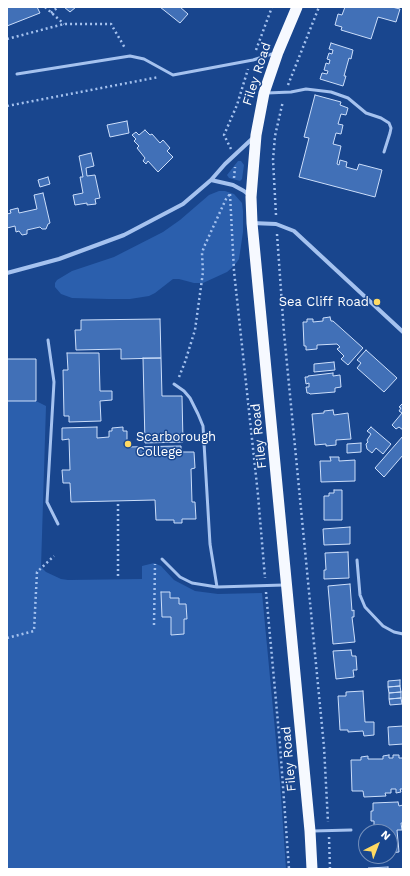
<!DOCTYPE html>
<style>
body{margin:0}
#map{position:relative;width:410px;height:876px;overflow:hidden;background:#19468e;font-family:"Work Sans",sans-serif}
canvas{display:block}
.frame{position:absolute;inset:0;border:8px solid #fff;pointer-events:none}
.north{position:absolute;left:358px;top:824px;width:40px;height:40px;box-sizing:border-box;background:#19468e;border:1px solid #7590bb;border-radius:50%;rotate:42deg;font-size:11px;font-weight:700;line-height:16px;text-align:center;color:#fff}
.north::after{content:'';display:block;margin:auto;width:14px;height:18px;background:#ffda63;clip-path:polygon(50% 0,100% 100%,50% 72%,0 100%)}
</style>
<div id="map">
<canvas width="410" height="876"></canvas>
<div class="frame"></div>
<div class="north">N</div>
</div>
<script>
const ctx = document.querySelector('canvas').getContext('2d');
ctx.lineJoin = 'round';
function paint(path, color) {
  ctx.fillStyle = color;
  ctx.fill(path, 'evenodd');
}
function poly(rows) {
  const path = new Path2D();
  for (const r of rows) {
    path.moveTo(r[0], r[1]);
    for (let i = 2; i < r.length; i += 2) path.lineTo(r[i], r[i + 1]);
  }
  return path;
}
function stroke(path, color, width, dash) {
  ctx.strokeStyle = color;
  ctx.lineWidth = width;
  ctx.lineCap = dash ? 'butt' : 'round';
  ctx.setLineDash(dash || []);
  ctx.stroke(path);
}
function drawText(font, color, halo, rows, align = 'center') {
  ctx.font = font + ' "Work Sans",sans-serif';
  ctx.lineWidth = 3;
  ctx.setLineDash([]);
  ctx.textBaseline = 'middle';
  ctx.strokeStyle = halo;
  ctx.fillStyle = color;
  for (const [text, x, y, turn = 0] of rows) {
    ctx.save();
    ctx.translate(x, y);
    ctx.rotate((+turn || 0) * Math.PI / 180);
    ctx.textAlign = isNaN(turn) ? turn : align;
    if (halo) ctx.strokeText(text, 0, 0);
    ctx.fillText(text, 0, 0);
    ctx.restore();
  }
}
const green = poly([
 [238,161,241,161,244,165,242,179,240,181,229,178,227,175],
 [219,191,225,191,234,194,242,203,243,211,243,232,239,259,234,266,227,272,203,283,194,283,179,279,173,279,155,293,149,296,130,299,108,299,72,298,61,294,55,287,55,283,57,280,72,271,114,257,163,232,180,220,209,195],
 [7,401,36,401,46,406,41,567,46,572,61,579,68,580,142,579,142,566,154,563,161,566,174,580,195,591,218,594,262,593,280,783,286,869,7,869]
]);
const building = poly([
 [7,7,37,7,40,13,7,26,7,7],
 [64,7,76,7,70,12,64,7],
 [160,7,180,7,188,14,180,23,160,7],
 [345,7,392,7,400,9,396,22,378,17,371,39,341,30,342,27,335,25,338,14,342,15,345,7],
 [331,43,353,50,351,59,349,58,344,76,346,76,343,86,320,79,322,73,327,74,328,71,324,70,326,63,329,64,330,60,327,59,329,53,332,54,333,50,329,49,331,43],
 [315,95,341,102,340,105,348,108,346,115,341,114,338,124,343,125,341,134,336,133,333,144,341,146,337,164,339,165,340,160,347,162,346,167,357,170,359,164,382,170,375,197,299,177,309,138,304,137,315,95],
 [127,121,129,133,110,137,107,125,127,121],
 [145,130,150,135,152,134,160,143,163,140,170,148,167,151,173,157,158,172,148,161,146,164,143,161,145,158,137,148,139,146,134,141,136,139,132,135,136,132,139,135,145,130],
 [91,153,94,166,86,168,87,176,95,175,100,198,95,199,96,204,87,205,87,203,75,205,73,195,83,193,80,177,83,177,79,156,91,153],
 [48,177,50,184,40,187,38,180,48,177],
 [43,193,50,223,48,224,46,229,42,229,40,227,27,230,27,234,22,235,19,231,16,232,15,226,7,228,7,214,11,213,10,210,18,208,19,213,37,209,34,195,43,193],
 [330,317,331,321,333,321,363,348,348,365,341,359,344,356,337,349,340,347,337,344,317,345,317,349,306,350,306,346,304,346,303,322,307,322,307,319,313,319,313,322,323,321,323,318,330,317],
 [160,319,161,358,121,359,121,349,76,350,75,330,81,330,81,320,160,319],
 [366,350,397,378,384,392,357,368,361,363,357,360,366,350],
 [67,353,99,353,100,391,112,391,112,400,100,401,101,421,69,422,69,416,64,416,63,370,68,370,67,353],
 [143,358,161,358,162,396,182,396,183,442,145,443,143,358],
 [7,359,36,359,36,401,7,401,7,359],
 [334,362,335,370,314,372,314,364,334,362],
 [333,373,333,376,340,375,341,387,335,388,335,392,310,394,309,393,307,393,306,387,309,387,309,383,306,384,305,377,308,377,308,376,333,373],
 [403,403,403,430,399,427,396,429,392,425,402,413,399,411,401,408,399,407,403,403],
 [333,410,334,415,348,413,351,439,336,440,336,445,326,446,326,444,315,445,312,414,324,413,324,411,333,410],
 [97,427,97,438,109,437,109,431,112,431,112,428,123,427,123,431,127,431,127,447,181,446,181,452,194,452,195,468,191,469,192,502,195,502,196,519,182,519,182,523,174,523,174,520,156,520,155,500,71,502,70,483,63,483,62,470,70,470,69,439,62,440,62,428,97,427],
 [371,427,391,444,383,454,376,448,372,453,367,449,366,444,368,442,367,440,371,434,367,431,371,427],
 [403,436,403,455,384,477,375,468,403,436],
 [361,443,361,452,347,453,347,444,361,443],
 [330,457,339,457,339,461,355,460,355,481,321,482,320,461,331,461,330,457],
 [334,490,342,490,342,520,324,520,324,496,329,496,329,493,334,493,334,490],
 [350,527,350,544,324,545,323,529,350,527],
 [348,552,349,578,324,579,324,570,326,570,325,553,348,552],
 [350,584,352,611,354,610,354,617,352,617,355,642,333,644,328,586,350,584],
 [161,592,170,592,170,598,179,598,179,604,186,604,187,619,184,619,184,634,171,635,171,617,162,617,161,592],
 [351,650,352,656,356,656,357,670,353,670,354,677,336,679,333,651,351,650],
 [400,680,400,686,388,687,388,681,400,680],
 [400,686,401,692,389,693,388,687,400,686],
 [363,691,365,722,374,722,374,735,364,736,363,731,348,732,348,730,340,730,338,696,346,696,346,692,363,691],
 [401,692,401,698,389,699,389,693,401,692],
 [401,698,402,704,390,705,389,699,401,698],
 [403,726,403,744,389,745,388,727,403,726],
 [389,755,389,758,393,758,393,755,399,755,399,758,403,758,403,789,400,789,401,792,396,793,396,789,391,789,391,793,385,793,386,796,364,797,363,791,352,791,351,760,361,760,361,757,368,756,368,759,383,759,383,756,389,755],
 [398,802,399,806,403,805,403,823,401,823,402,830,397,830,399,852,390,853,390,832,372,832,371,830,374,829,374,821,371,821,371,811,373,811,373,803,398,802],
 [388,867,388,869,368,869,368,868,388,867]
]);
const path = poly([
 [45,7,64,24],
 [51,13,58,7],
 [7,39,64,24,111,24,125,48],
 [256,50,272,7],
 [288,85,319,7],
 [7,106,159,77],
 [231,149,224,135,237,105,248,69],
 [234,178,235,167],
 [230,194,234,271,258,495,265,578],
 [276,215,273,160,275,136,283,101],
 [277,234,284,333,324,747,328,822],
 [179,377,185,362,195,330,203,272,202,253,204,247,226,199,230,194],
 [118,504,118,579],
 [266,592,280,745,289,869],
 [154,625,155,564],
 [7,638,34,631,37,572,54,556],
 [329,837,330,869]
]);
const service = poly([
 [17,74,130,56,144,59,173,75,253,60,275,53],
 [267,93,291,92,306,89,331,92,348,98,366,113,381,118,389,123,391,128,390,133,384,152],
 [48,340,54,382,47,502,58,524],
 [174,384,184,391,190,398,198,414,203,426,210,544,217,587],
 [162,559,180,577,192,583,217,587,284,585],
 [357,560,360,595,365,607,383,626,394,632,403,634],
 [313,831,351,830]
]);
const minor = poly([
 [211,180,233,185,244,191,249,195],
 [252,223,276,224,294,231,403,332],
 [7,273,59,259,124,235,183,204,211,180,225,164,254,137]
]);
const trunk = poly([
 [297,7,278,52,264,93,256,135,251,197,252,223,310,831,312,869]
]);
const markers = [
 [377,302,4,"#ffda63"],
 [128,444,4,"#ffda63"]
];
const streetNames = [
 ["Filey Road",257,74,-72],
 ["Filey Road",259,436,-96],
 ["Filey Road",289,759,-95]
];
const poiNames = [
 ["Sea Cliff Road",369,302],
 ["Scarborough",136,437,"left"],
 ["College",136,452,"left"]
];
paint(green, '#2b5fad');
paint(building, '#4170b7');
stroke(building, '#ccdefa', 1);
stroke(path, '#a5c2ef', 2.5, [2, 3]);
stroke(service, '#a5c2ef', 3);
stroke(minor, '#a5c2ef', 4);
stroke(trunk, '#f6f9ff', 11);
for (const [x, y, r, color] of markers) {
  const dot = new Path2D();
  dot.arc(x, y, r, 0, 2 * Math.PI);
  ctx.fillStyle = color;
  ctx.fill(dot);
  stroke(dot, '#19468e', 1.5);
}
drawText('13px', '#fff', '#19468e', streetNames);
drawText('13px', '#fff', '#19468e', poiNames, 'right');
</script>
